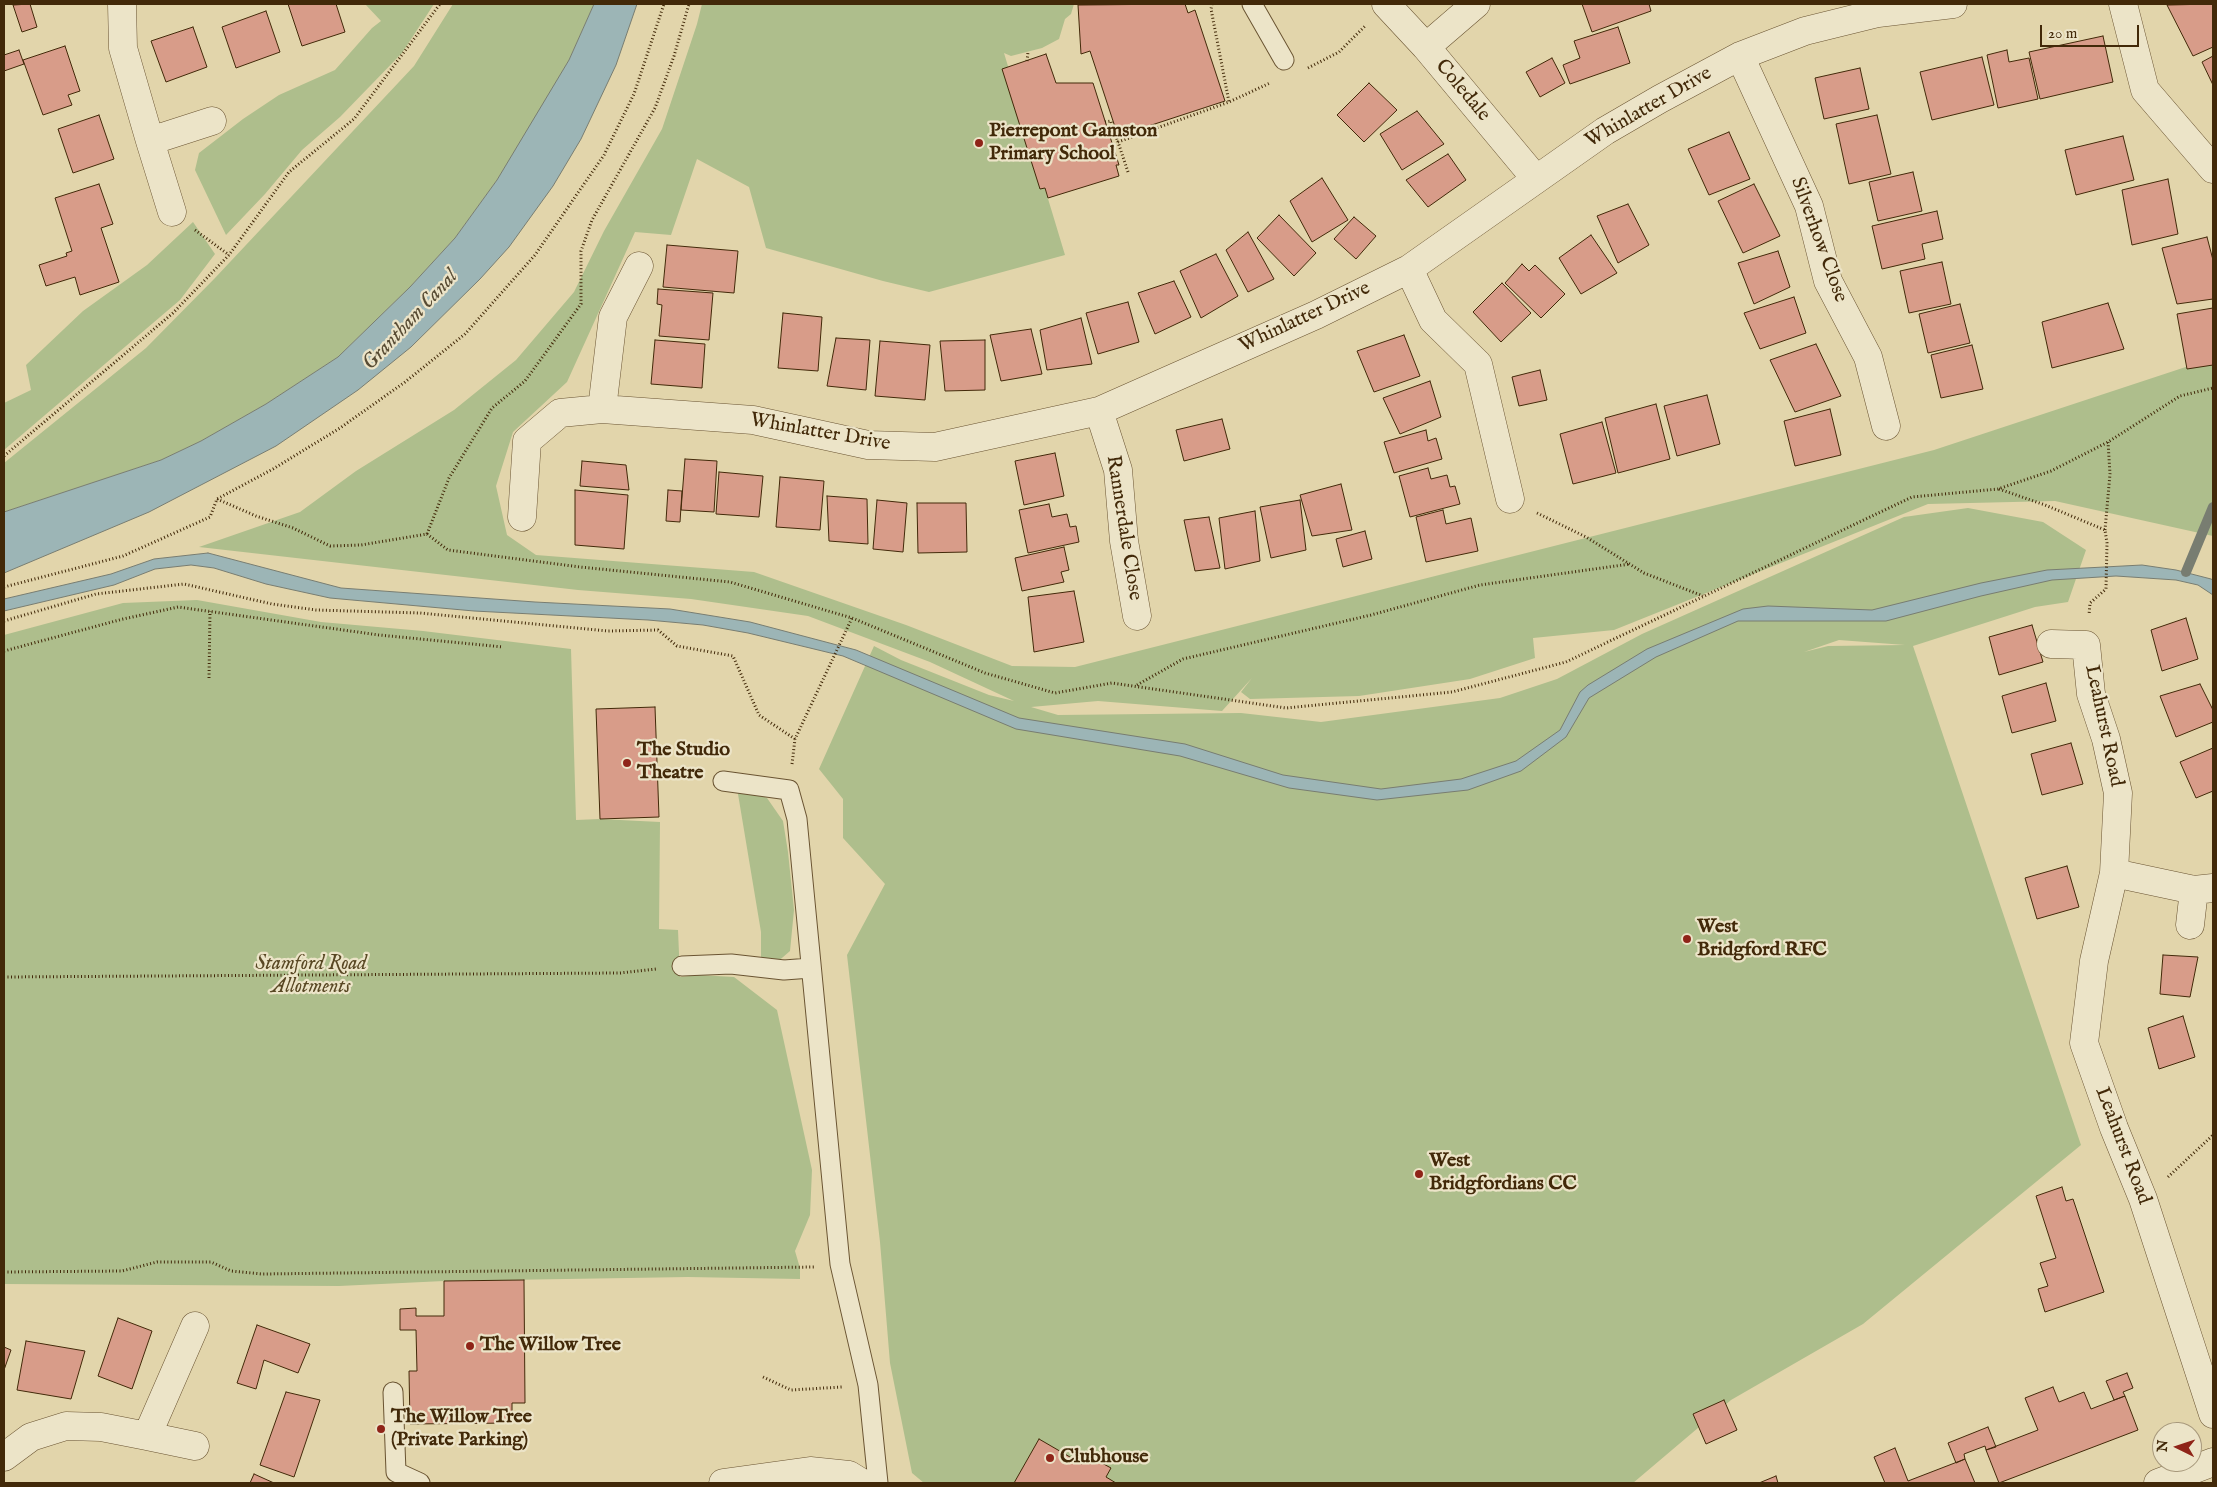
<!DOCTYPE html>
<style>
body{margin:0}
#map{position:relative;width:2217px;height:1487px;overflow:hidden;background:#e2d5ab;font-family:"IM FELL English",serif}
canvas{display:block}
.frame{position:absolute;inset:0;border:5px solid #422909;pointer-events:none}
.north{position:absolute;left:2152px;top:1422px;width:50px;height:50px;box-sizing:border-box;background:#ece4c8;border:1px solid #a8997c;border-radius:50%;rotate:274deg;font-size:14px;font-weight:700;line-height:20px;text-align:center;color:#422909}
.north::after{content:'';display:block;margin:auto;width:18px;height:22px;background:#8f2418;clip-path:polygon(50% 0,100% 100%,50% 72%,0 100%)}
.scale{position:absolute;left:2040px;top:25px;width:99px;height:22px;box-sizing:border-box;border:2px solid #422909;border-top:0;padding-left:6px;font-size:15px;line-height:18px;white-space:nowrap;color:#422909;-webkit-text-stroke:4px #ece4c8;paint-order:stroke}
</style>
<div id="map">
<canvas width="2217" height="1487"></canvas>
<div class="frame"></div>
<div class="north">N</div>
<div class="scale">20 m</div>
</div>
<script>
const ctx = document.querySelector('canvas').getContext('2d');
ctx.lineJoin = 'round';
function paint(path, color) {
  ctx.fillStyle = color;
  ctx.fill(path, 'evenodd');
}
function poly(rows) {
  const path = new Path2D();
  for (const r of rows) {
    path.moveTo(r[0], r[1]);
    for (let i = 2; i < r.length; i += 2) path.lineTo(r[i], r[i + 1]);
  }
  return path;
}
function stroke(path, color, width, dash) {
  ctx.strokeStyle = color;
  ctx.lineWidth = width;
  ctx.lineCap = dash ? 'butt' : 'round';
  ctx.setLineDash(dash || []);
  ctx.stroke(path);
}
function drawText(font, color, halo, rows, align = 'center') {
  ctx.font = font + ' "IM FELL English",serif';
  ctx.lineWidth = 4.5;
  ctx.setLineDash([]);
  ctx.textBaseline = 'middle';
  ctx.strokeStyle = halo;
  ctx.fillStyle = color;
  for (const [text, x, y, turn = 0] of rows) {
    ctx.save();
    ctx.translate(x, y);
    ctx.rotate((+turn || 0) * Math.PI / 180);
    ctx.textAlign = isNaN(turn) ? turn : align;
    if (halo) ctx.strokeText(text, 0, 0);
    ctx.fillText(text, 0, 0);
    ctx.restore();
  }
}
const green = poly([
 [365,4,434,4,402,53,340,117,302,150,265,194,226,235,195,170,199,153,243,119,279,95,335,70,372,28,381,21],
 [453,4,594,4,569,60,541,109,497,180,455,238,410,287,338,357,266,404,201,441,161,460,4,512,4,463,146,348,215,278,414,66],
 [702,4,1074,4,1071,14,1065,19,1059,39,1042,48,1011,56,1004,53,1065,255,929,292,883,281,766,248,749,187,697,159,671,235,635,232,567,382,513,432,496,486,507,535,536,555,754,572,906,625,1012,666,1075,667,1934,450,2213,358,2213,536,2055,501,1928,504,1614,630,1533,638,1535,658,1470,679,1359,696,1250,699,1241,692,1252,678,1222,711,1098,701,1031,707,1058,715,1241,713,1321,722,1500,698,1557,679,1642,634,1904,517,1968,508,2043,522,2086,550,2068,602,2035,607,1913,646,2081,1145,1863,1324,1731,1400,1633,1483,924,1483,912,1473,890,1363,880,1242,847,955,885,884,843,838,843,799,819,769,874,646,901,660,989,695,1014,701,930,662,808,616,691,599,578,590,199,547,300,512,356,471,454,410,516,360,574,292,604,231,662,129,697,24],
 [1839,640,1905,645,1828,646,1804,652],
 [193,222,215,254,180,300,4,450,4,403,31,390,26,365,83,311,147,265],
 [197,600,321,622,423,631,571,649,576,820,600,819,660,822,659,929,678,930,680,977,698,975,734,977,777,1010,812,1170,810,1215,795,1251,800,1268,800,1279,688,1277,444,1281,339,1286,4,1284,4,635,123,603],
 [737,788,746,789,767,798,783,821,788,852,794,910,790,951,775,964,761,960,761,932]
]);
const water = poly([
 [594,4,637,4,616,65,581,139,553,186,509,247,480,279,411,347,358,390,276,446,149,512,4,573,4,512,161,460,201,441,266,404,338,357,410,287,455,238,497,180,569,60,594,4],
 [208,553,341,588,535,602,670,609,750,622,856,650,1019,718,1185,744,1283,775,1381,789,1461,779,1516,761,1560,730,1580,692,1588,685,1647,649,1743,609,1768,606,1872,610,1981,583,2047,570,2142,565,2176,570,2211,579,2213,580,2213,595,2198,585,2176,580,2116,576,2052,580,1981,596,1886,621,1738,621,1656,657,1589,698,1566,737,1521,771,1468,790,1377,800,1289,788,1180,756,1016,729,843,656,748,633,703,625,648,620,474,611,330,598,266,584,214,568,191,565,155,569,114,585,4,611,4,599,111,574,154,559,208,553]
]);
const stream = poly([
 [2186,572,2213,507]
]);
const building = poly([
 [30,4,37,27,22,32,13,5,30,4],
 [288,4,336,4,345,32,302,46,288,4],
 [1185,4,1188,13,1195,10,1225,101,1118,136,1090,51,1081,54,1078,5,1185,4],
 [1582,4,1649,4,1651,11,1592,32,1582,4],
 [2213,4,2213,47,2193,56,2167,5,2213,4],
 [266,11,280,52,236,68,222,27,266,11],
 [193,27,207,67,166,82,151,41,193,27],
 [1618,27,1630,63,1570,84,1563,65,1580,58,1574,41,1618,27],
 [2103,36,2113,82,2040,99,2029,52,2103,36],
 [65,46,80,91,68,95,72,105,43,115,23,60,65,46],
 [19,50,24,64,4,71,4,55,19,50],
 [2007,50,2009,62,2029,58,2038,99,1998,108,1987,55,2007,50],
 [1046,54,1056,83,1093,83,1119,165,1116,165,1119,176,1048,198,1045,188,1040,189,1002,69,1046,54],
 [2213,56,2213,85,2202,62,2213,56],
 [1982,57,1994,105,1932,120,1920,72,1982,57],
 [1552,58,1565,83,1540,97,1526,72,1552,58],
 [1860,68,1869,109,1824,119,1815,78,1860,68],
 [1369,83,1397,110,1364,142,1337,115,1369,83],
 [1417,111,1444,144,1402,170,1380,134,1417,111],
 [99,115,114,159,73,173,58,129,99,115],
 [1877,115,1891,174,1849,184,1836,124,1877,115],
 [1729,132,1750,179,1709,195,1688,149,1729,132],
 [2123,136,2134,180,2076,195,2065,150,2123,136],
 [1448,154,1466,180,1428,207,1406,180,1448,154],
 [1913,172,1922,211,1878,221,1869,182,1913,172],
 [1322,178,1348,220,1312,242,1290,201,1322,178],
 [2168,179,2178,234,2132,245,2122,190,2168,179],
 [99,184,113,224,101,228,119,282,80,295,75,277,46,286,39,265,67,256,66,253,72,251,55,198,99,184],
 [1754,184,1780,236,1743,253,1718,201,1754,184],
 [1628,204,1649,245,1618,263,1597,216,1628,204],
 [1937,211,1943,239,1922,244,1925,259,1882,269,1872,226,1937,211],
 [1279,215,1316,253,1294,276,1257,238,1279,215],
 [1354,217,1376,236,1356,259,1334,239,1354,217],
 [1248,232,1274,279,1248,292,1226,250,1248,232],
 [1591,235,1617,273,1581,294,1559,258,1591,235],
 [2207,237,2213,260,2213,299,2177,304,2162,248,2207,237],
 [667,245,738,251,734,293,663,287,667,245],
 [1778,251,1790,287,1754,304,1738,263,1778,251],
 [1216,254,1238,296,1201,318,1180,271,1216,254],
 [1942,262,1951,304,1909,313,1900,271,1942,262],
 [1522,264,1529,271,1535,265,1565,294,1541,318,1505,283,1522,264],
 [1174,281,1191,317,1155,334,1138,293,1174,281],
 [1502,283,1531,313,1501,342,1473,312,1502,283],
 [658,289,713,293,709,340,659,336,662,305,657,304,658,289],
 [1794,297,1806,333,1760,349,1744,313,1794,297],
 [1128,302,1139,342,1098,354,1086,313,1128,302],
 [2108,303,2124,349,2052,368,2042,322,2108,303],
 [1960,304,1970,343,1928,353,1919,314,1960,304],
 [2213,308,2213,365,2187,369,2177,314,2213,308],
 [783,313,822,317,818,371,778,368,783,313],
 [1081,318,1092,364,1047,370,1040,330,1081,318],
 [1031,329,1042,374,1001,381,990,335,1031,329],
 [1404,335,1420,376,1374,392,1357,351,1404,335],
 [836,338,870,340,866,390,827,386,836,338],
 [655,340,705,344,702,388,651,384,655,340],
 [985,340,985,390,945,391,940,341,985,340],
 [880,341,930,345,925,400,875,396,880,341],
 [1816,344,1841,396,1795,412,1770,360,1816,344],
 [1972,345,1983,389,1941,398,1931,355,1972,345],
 [1540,370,1547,400,1519,406,1512,377,1540,370],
 [1430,381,1441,417,1400,434,1383,398,1430,381],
 [1707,395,1720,444,1677,456,1664,406,1707,395],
 [1656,404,1670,459,1618,473,1605,418,1656,404],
 [1830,409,1841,455,1795,466,1784,421,1830,409],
 [1222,419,1230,449,1184,461,1176,430,1222,419],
 [1602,422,1616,473,1573,484,1560,434,1602,422],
 [1426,430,1428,441,1436,438,1442,459,1394,473,1384,442,1426,430],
 [1055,453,1064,496,1024,505,1015,461,1055,453],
 [685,459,717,461,714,512,681,510,685,459],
 [582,461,626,465,629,490,580,486,582,461],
 [1428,468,1431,479,1447,475,1450,487,1455,486,1460,504,1410,517,1399,476,1428,468],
 [719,472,763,476,759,517,716,514,719,472],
 [780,477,824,481,820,530,776,527,780,477],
 [1341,484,1352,530,1312,536,1300,495,1341,484],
 [575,490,628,495,624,549,575,545,575,490],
 [668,490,682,491,680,522,666,521,668,490],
 [827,496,867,499,868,544,829,541,827,496],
 [877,500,907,503,903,552,873,549,877,500],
 [1300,500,1306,550,1271,558,1260,507,1300,500],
 [917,503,966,503,967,552,918,553,917,503],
 [1049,504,1052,517,1067,514,1070,527,1076,526,1079,542,1028,553,1019,510,1049,504],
 [1443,510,1446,524,1471,518,1478,551,1426,562,1416,517,1443,510],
 [1255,511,1260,561,1225,569,1219,518,1255,511],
 [1209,517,1220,568,1195,571,1184,520,1209,517],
 [1365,531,1372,559,1343,567,1336,539,1365,531],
 [1064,547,1069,570,1061,572,1064,582,1022,591,1015,558,1064,547],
 [1074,591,1084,642,1034,652,1028,597,1074,591],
 [2186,618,2198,659,2162,671,2151,630,2186,618],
 [2032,625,2043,662,1999,675,1989,637,2032,625],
 [2046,683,2056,721,2012,733,2002,696,2046,683],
 [2200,684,2213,710,2213,722,2176,737,2160,696,2200,684],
 [655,707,659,817,600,819,596,709,655,707],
 [2071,743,2083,784,2042,795,2031,754,2071,743],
 [2213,748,2213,791,2196,798,2180,762,2213,748],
 [2067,866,2079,907,2037,919,2025,878,2067,866],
 [2163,955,2198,957,2190,997,2160,994,2163,955],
 [2183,1016,2195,1057,2159,1069,2148,1028,2183,1016],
 [2062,1187,2066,1201,2073,1199,2104,1292,2045,1312,2038,1289,2048,1286,2040,1263,2056,1258,2036,1196,2062,1187],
 [524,1280,525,1403,512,1403,512,1423,410,1424,409,1371,417,1371,416,1330,400,1330,400,1309,416,1308,416,1316,444,1316,444,1281,524,1280],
 [118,1318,152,1331,132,1389,98,1376,118,1318],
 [257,1325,310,1344,298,1373,264,1360,256,1389,237,1383,257,1325],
 [26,1341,85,1351,71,1399,17,1390,26,1341],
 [4,1347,11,1350,4,1370,4,1347],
 [2127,1373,2133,1388,2123,1392,2125,1396,2114,1400,2106,1381,2127,1373],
 [2053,1387,2059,1402,2084,1392,2091,1409,2125,1396,2138,1430,1999,1483,1986,1450,2038,1430,2025,1398,2053,1387],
 [286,1392,320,1400,294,1477,260,1465,286,1392],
 [1724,1400,1737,1430,1706,1444,1693,1414,1724,1400],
 [1988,1427,1996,1447,1986,1450,1985,1446,1964,1454,1965,1459,1956,1463,1948,1443,1988,1427],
 [1039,1439,1082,1464,1087,1455,1111,1468,1106,1477,1116,1483,1014,1483,1039,1439],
 [1895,1448,1908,1481,1965,1459,1975,1483,1885,1483,1874,1457,1895,1448],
 [254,1474,274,1483,250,1483,254,1474],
 [1776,1476,1778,1483,1759,1483,1776,1476]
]);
const path = poly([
 [1212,4,1211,9,1229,102],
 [1027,61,1028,52],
 [1308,68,1339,52,1365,26],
 [1105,122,1111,121,1118,142],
 [1128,172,1118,142,1229,102,1270,83],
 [195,230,229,255],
 [4,456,173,313,229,255,289,172,354,119,440,4],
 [1999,489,2045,505,2105,530,2107,543,2106,589,2090,603,2089,615],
 [217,499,256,516,293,528,330,546,361,545,427,534,448,550,580,567,730,582,852,618,985,673,1055,693,1112,683,1286,708,1452,692,1566,662,1912,497,1998,489,2051,471,2108,442,2180,396,2213,388],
 [1537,513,1586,537,1644,573,1703,596],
 [2105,530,2110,474,2108,442],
 [427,534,449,478,492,408,525,381,581,304,581,251,592,220,655,108,674,56,689,4],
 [4,587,123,556,210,517,217,499,273,469,340,428,405,382,465,334,535,255,604,155,634,94,664,4],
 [4,621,96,594,184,584,272,604,316,610,420,613,608,631,658,630,677,646,733,656,759,715,795,739],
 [4,651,123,619,178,607,379,635,503,647],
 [209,678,210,611],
 [1137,685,1183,659,1371,615,1480,585,1630,564],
 [792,764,795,739,852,618],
 [4,977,620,973,656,969],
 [2168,1177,2213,1135],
 [4,1272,122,1271,157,1262,211,1262,231,1271,262,1274,814,1267],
 [763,1377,791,1390,842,1387]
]);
const service = poly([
 [1252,4,1284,60],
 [723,781,789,790,797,819,840,1264,868,1385,878,1483],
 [682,966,731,964,784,970,811,968],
 [393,1392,396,1472,420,1483]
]);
const minor = poly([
 [122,4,123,48,150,141,212,121],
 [1386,4,1426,47,1536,179],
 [2123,4,2145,90,2213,169],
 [1426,47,1476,4],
 [1740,56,1809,206,1828,281,1868,357,1886,426],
 [150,141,172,212],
 [1409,269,1433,320,1478,364,1510,499],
 [602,409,753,420,868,445,935,447,1099,411,1316,315,1409,269,1605,131,1660,99,1740,56,1805,31,1878,13,1953,4],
 [1099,411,1118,470,1124,541,1137,616],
 [522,517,527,441,560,413,602,409,613,317,639,266],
 [2051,644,2086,645,2091,694,2106,739,2118,793,2114,873,2094,961,2084,1043,2114,1128,2143,1199,2213,1414],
 [2114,873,2194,890,2213,888],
 [2190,925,2194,890],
 [147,1436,195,1446],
 [4,1457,31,1437,66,1426,101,1427,147,1436,195,1326],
 [723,1483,810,1471,849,1475,862,1483],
 [2158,1483,2213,1462]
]);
const markers = [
 [979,143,5,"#8f2418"],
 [627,763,5,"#8f2418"],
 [1687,939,5,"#8f2418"],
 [1419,1174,5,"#8f2418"],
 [470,1346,5,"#8f2418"],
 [381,1429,5,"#8f2418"],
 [1050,1458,5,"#8f2418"]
];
const streetNames = [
 ["Coledale",1462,91,50],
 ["Whinlatter Drive",1649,108,-30],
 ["Silverhow Close",1818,240,70],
 ["Whinlatter Drive",1305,318,-25],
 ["Whinlatter Drive",820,433,10],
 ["Rannerdale Close",1123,528,81],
 ["Leahurst Road",2103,726,78],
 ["Leahurst Road",2122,1146,69]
];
const poiNames = [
 ["Pierrepont Gamston",989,132],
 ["Primary School",989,155],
 ["The Studio",637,751],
 ["Theatre",637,774],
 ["West",1697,928],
 ["Bridgford RFC",1697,951],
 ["West",1429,1162],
 ["Bridgfordians CC",1429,1185],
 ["The Willow Tree",480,1346],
 ["The Willow Tree",391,1418],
 ["(Private Parking)",391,1441],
 ["Clubhouse",1060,1458]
];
const parkNames = [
 ["Stamford Road",311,965],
 ["Allotments",311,988]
];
const waterNames = [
 ["Grantham Canal",411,321,-47]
];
paint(green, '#aebe8c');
paint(water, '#9cb5b6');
stroke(water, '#787d71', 1);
stroke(stream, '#787d71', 10);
paint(building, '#d89c89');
stroke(building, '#422909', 1);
stroke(service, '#6a5432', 21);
stroke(minor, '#6a5432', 29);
stroke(path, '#422909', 3, [1, 2.5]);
stroke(service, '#ece4c8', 19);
stroke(minor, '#ece4c8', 28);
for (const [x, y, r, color] of markers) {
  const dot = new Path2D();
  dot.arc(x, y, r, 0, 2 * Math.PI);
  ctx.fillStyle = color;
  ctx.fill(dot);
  stroke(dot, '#ece4c8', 2);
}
drawText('20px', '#422909', '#ece4c8', streetNames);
drawText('bold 20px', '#422909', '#ece4c8', poiNames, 'left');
drawText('italic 20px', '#584723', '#ece4c8', parkNames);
drawText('italic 21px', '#584c34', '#ece4c8', waterNames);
</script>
